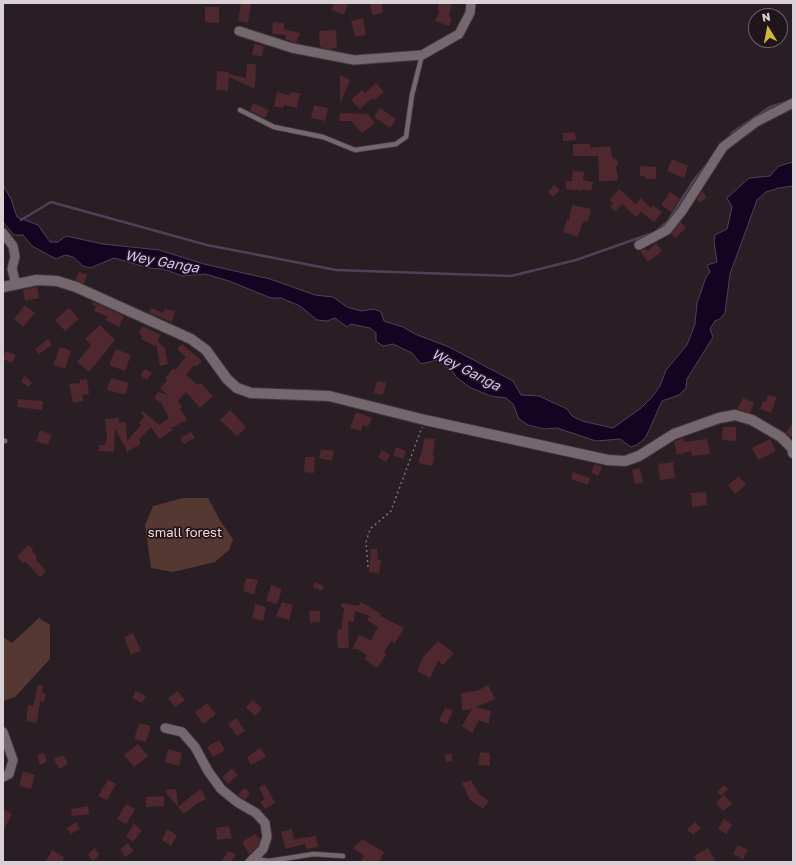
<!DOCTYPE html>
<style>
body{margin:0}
#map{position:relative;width:796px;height:865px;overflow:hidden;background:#291e24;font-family:"Golos Text",sans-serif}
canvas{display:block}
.frame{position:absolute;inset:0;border:4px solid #d9d1d5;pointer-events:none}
.north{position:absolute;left:748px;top:8px;width:40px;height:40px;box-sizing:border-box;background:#20151a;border:1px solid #6a6065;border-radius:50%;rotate:350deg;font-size:11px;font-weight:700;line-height:16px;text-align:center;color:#d9d1d5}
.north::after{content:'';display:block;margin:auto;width:14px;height:18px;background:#d0b736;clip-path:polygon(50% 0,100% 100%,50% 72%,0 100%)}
</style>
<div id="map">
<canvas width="796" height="865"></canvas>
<div class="frame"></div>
<div class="north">N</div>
</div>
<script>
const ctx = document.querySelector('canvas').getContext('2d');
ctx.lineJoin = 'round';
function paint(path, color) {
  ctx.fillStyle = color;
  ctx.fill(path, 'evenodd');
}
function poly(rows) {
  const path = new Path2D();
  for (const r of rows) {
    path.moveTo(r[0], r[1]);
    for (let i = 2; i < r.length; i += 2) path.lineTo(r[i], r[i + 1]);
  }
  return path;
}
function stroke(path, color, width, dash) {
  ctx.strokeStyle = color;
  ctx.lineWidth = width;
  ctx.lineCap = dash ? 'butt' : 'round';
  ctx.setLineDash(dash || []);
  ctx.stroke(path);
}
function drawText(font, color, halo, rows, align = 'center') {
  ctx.font = font + ' "Golos Text",sans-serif';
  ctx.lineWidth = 3.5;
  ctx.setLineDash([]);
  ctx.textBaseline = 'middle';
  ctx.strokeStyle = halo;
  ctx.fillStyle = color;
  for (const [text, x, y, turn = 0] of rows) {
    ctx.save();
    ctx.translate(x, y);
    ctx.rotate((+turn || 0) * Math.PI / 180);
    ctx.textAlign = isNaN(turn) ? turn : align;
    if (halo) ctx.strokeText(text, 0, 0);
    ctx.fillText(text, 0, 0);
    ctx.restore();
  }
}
const green = poly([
 [183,498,208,498,221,522,233,539,229,550,215,562,173,572,151,568,145,525,153,506],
 [39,618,50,625,50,659,15,697,3,701,3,637,12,643]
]);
const water = poly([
 [793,162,793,186,779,188,766,192,757,200,730,274,725,313,720,319,715,321,710,329,713,337,687,379,686,388,679,395,662,401,646,437,637,445,631,447,620,439,596,441,557,428,544,429,528,425,519,419,513,404,506,398,491,396,471,388,457,378,452,371,437,360,421,364,412,353,393,344,383,346,376,341,376,333,370,328,351,324,347,327,335,318,327,321,317,320,300,306,281,298,271,298,229,281,205,274,183,276,163,269,149,268,114,258,90,268,83,266,73,257,65,255,56,259,32,246,23,235,14,235,3,222,3,185,11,199,17,217,38,225,50,242,58,242,66,236,103,244,159,250,204,264,270,279,315,295,333,297,347,307,361,311,374,309,381,312,384,321,403,327,415,334,449,347,513,381,521,395,539,396,567,409,572,416,582,421,613,428,641,408,652,397,660,386,666,370,687,345,695,324,697,303,706,277,710,272,707,265,717,262,714,241,715,235,727,229,732,207,727,198,749,178,770,176,779,166,793,162]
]);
const stream = poly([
 [727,140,733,132,770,107,786,102],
 [21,220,51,202,207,245,336,270,511,276,576,260,650,234],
 [658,230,668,221,694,180,707,164]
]);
const building = poly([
 [241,3,251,3,248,23,238,21],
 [335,3,349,3,343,15,331,10],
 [370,3,382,3,383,13,372,15],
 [439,3,452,3,449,16,452,18,449,26,435,21,440,10,437,10],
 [205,7,219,7,219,23,205,22],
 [363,18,366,35,355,37,351,21],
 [273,22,284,23,284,29,300,33,300,36,298,36,296,43,285,39,286,35,272,34],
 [336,30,337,48,328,49,320,47,319,31],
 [254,44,264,46,262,56,252,55],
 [247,64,256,64,255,89,229,77,228,91,216,90,217,71,229,72,229,74,246,78],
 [340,75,350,80,340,104],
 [376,83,384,92,374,100,372,98,360,109,351,100,362,90,365,93],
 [277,92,289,95,290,92,300,93,297,108,284,105,283,108,274,106],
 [253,103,269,110,265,118,250,111],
 [314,105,328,108,325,121,311,118],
 [380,108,396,119,390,128,374,117],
 [340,113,368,114,375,123,362,133,351,121,339,121],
 [575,132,576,140,563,141,563,133],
 [573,144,590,144,590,148,610,146,612,157,619,162,616,167,618,180,608,181,599,181,598,156,573,156],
 [672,159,688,166,684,178,667,171],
 [640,166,656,167,656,179,646,179,646,177,640,176],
 [573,171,584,172,583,180,593,182,591,191,583,189,582,191,566,189,566,181,572,181],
 [554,185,560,190,553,197,548,192],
 [619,189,636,204,641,198,651,208,653,205,662,212,654,222,641,212,636,217,622,204,615,211,610,207,613,203,609,200],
 [702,191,707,197,700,203,697,199],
 [670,192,680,199,671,212,661,205],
 [572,205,591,209,588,222,583,221,578,237,563,232,567,220,569,220],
 [681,222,686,228,675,238,671,234],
 [656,243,662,251,648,262,640,251,645,249,648,251],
 [79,272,87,275,84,284,75,280],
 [37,287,39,298,25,301,23,290],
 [93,302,124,316,119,327,105,320,108,317,94,311,96,306,92,305],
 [25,305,35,313,23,327,14,319],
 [69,308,79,319,65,331,55,320],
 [151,308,163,313,165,309,175,311,172,322,149,313],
 [100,325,115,340,89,372,77,362,91,345,85,339],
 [142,326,161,335,157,341,165,348,168,364,160,366,156,344,155,346,141,339,143,336,139,333],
 [48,339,52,345,39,354,35,349],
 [182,344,202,361,196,367,194,365,186,375,198,385,201,383,213,396,200,408,186,392,178,401,182,407,180,408,187,420,171,428,173,430,159,439,151,427,139,440,141,444,128,451,128,453,115,428,114,452,99,451,99,445,105,445,106,440,107,440,105,419,119,418,119,423,126,422,127,441,141,425,139,423,144,417,141,412,143,411,159,425,169,418,162,404,154,398,158,392,168,395,160,389,167,380,165,378,173,368,175,370,186,357,177,349],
 [60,347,71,351,65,369,53,365],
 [116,349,131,355,125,371,109,365],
 [6,351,16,355,12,363,3,359],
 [145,369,152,373,147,380,140,375],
 [25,376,32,383,28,387,21,381],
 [111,378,129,383,125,395,107,390],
 [87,379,89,394,82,395,83,401,73,403,69,384,80,383,80,380],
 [377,381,386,383,383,395,374,393],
 [768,395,777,397,771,413,760,409,763,401,766,402],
 [743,398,754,403,750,413,737,409],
 [18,399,43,401,42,410,17,407],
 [230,410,246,427,237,436,220,420],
 [356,412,372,418,368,427,363,425,361,431,350,428],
 [793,422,793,438,786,433],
 [723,427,736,427,736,441,722,440],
 [40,430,52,435,48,445,36,441],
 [191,432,195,438,184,444,180,438],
 [424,438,435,439,433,456,435,456,432,466,418,463,421,453,422,453],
 [683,438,684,442,707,439,710,454,692,456,691,451,677,455,674,442],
 [770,439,776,451,758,460,752,448],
 [396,447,406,451,403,459,393,455],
 [321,449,334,451,332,461,319,458],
 [382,450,390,455,386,462,378,457],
 [305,457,315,457,314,473,304,472],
 [673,462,675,478,660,480,658,464],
 [595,464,602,467,598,476,591,472],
 [640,468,643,483,635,484,632,470],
 [573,472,590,478,588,485,571,479],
 [739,476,746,485,735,494,728,485],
 [706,492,707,505,692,507,691,493],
 [28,545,33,549,32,551,37,557,36,560,46,571,40,577,25,561,23,563,17,557],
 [371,549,377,549,378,560,381,560,379,573,369,572],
 [246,578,258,580,254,595,243,591],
 [315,582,324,586,322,591,313,587],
 [271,585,282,589,277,604,266,601],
 [282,602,293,605,289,620,276,616],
 [360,602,365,604,381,614,380,616,404,628,395,643,391,641,384,652,387,654,377,668,364,659,367,655,356,649,352,649,359,635,371,640,378,627,367,620,370,616,355,611,354,622,348,621,349,648,338,648,337,640,338,629,341,629,344,608,341,607,342,603,359,606],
 [255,604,266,607,263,621,252,618],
 [309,611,320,611,320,622,310,623],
 [133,633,141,651,131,654,124,637],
 [438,641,454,653,443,665,438,661,430,678,417,671,423,657],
 [38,685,43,686,42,693,46,694,44,702,40,701,37,723,26,721,28,705,33,706],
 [488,685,495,699,476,707,491,711,489,724,479,720,472,733,462,726,472,708,469,710,462,710,461,693,477,691],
 [136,691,146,696,142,703,132,698],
 [178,691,185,700,175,707,168,698],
 [253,700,262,709,255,716,246,707],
 [207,703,216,714,203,724,195,712],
 [445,708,453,710,447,724,439,721],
 [236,718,245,731,237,736,228,724],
 [139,723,151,726,146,742,134,739],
 [219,740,225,750,213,757,207,747],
 [138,744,148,756,134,767,124,755],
 [260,748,266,757,251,765,247,757],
 [168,749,182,753,179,766,165,762],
 [480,752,490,753,490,766,478,765],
 [44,753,47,762,40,765,37,755],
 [451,753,453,761,446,762,445,755],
 [63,755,68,764,59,769,54,759],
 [232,768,238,775,228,784,222,777],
 [23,771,35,775,31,789,19,786],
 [108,780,116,784,107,800,98,796],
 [471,780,479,794,489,801,483,809,470,800,462,783],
 [265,784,275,803,265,809,260,802,265,799,259,788],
 [724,785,728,789,721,796,717,792],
 [244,788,250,793,245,800,238,795],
 [176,789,178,807,167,794,166,790],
 [201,789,206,799,195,805,184,814,178,807,191,796],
 [724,795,732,804,723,811,716,803],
 [164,796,164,806,146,807,146,797],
 [126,804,135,809,126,824,117,819],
 [88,806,89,814,72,816,71,809],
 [3,809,12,814,3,831],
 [724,819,732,825,726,834,718,829],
 [76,822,80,829,71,834,67,828],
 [695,822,701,828,693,835,687,829],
 [134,824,142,830,133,842,126,836],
 [229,826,232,838,217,840,216,828],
 [167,829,177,835,171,846,162,840],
 [292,829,294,839,316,836,318,847,306,849,305,844,286,849,281,832],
 [255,834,260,840,258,846,249,854,242,842],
 [362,839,384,852,379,862,361,862,364,856,353,848],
 [128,843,134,851,125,857,120,849],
 [738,845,748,850,743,859,733,854],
 [94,848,100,854,93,861,88,855],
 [708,848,716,862,698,862,694,856],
 [52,850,64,857,62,862,46,862],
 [228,851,236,854,231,862,221,862]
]);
const path = poly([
 [368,567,366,542,370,529,391,511,422,427]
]);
const lane = poly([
 [240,110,274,127,323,137,355,150,396,144,406,137,412,95,422,55],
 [3,441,5,441],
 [254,859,269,861,314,854,343,856]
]);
const street = poly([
 [239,31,292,48,354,60,422,55,459,34,470,13,471,3],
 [3,233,13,246,15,257,12,269,16,284],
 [639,245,667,230,682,211,723,147,756,122,793,103],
 [165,728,182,732,195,747,208,771,221,789,237,802,256,813,265,823,267,837,263,849,250,862],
 [3,732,13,760,9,774,3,777]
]);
const secondary = poly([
 [3,287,37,280,57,281,76,287,191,339,206,350,227,379,237,388,251,393,329,396,425,420,608,460,625,461,639,456,674,434,719,418,735,415,752,420,781,437,792,448,793,453]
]);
const parkNames = [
 ["small forest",185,533]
];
const waterNames = [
 ["Wey Ganga",162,262,10],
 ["Wey Ganga",466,370,27]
];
paint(green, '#563832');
paint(water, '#130522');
stroke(water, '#4e4258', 1);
stroke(stream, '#4e4258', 2.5);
paint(building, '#4f272e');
stroke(lane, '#42383d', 6);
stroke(street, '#42383d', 11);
stroke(secondary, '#42383d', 12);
stroke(path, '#7a7075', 1.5, [2, 3]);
stroke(lane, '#74676d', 4.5);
stroke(street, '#74676d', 9);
stroke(secondary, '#74676d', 10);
drawText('13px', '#f8d9d3', '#20151a', parkNames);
drawText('italic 14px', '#d6bdfb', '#20151a', waterNames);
</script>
